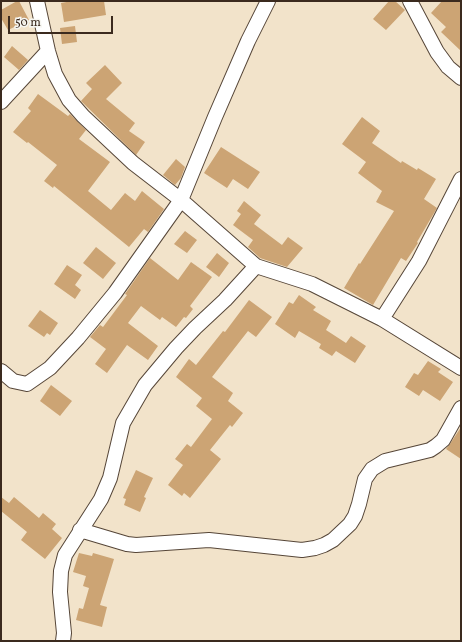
<!DOCTYPE html>
<style>
body{margin:0}
#map{position:relative;width:462px;height:642px;overflow:hidden;background:#f2e3ca;font-family:Vollkorn,serif}
canvas{display:block}
.frame{position:absolute;inset:0;border:2px solid #3b2a1e;pointer-events:none}
.scale{position:absolute;left:8px;top:16px;width:105px;height:18px;box-sizing:border-box;border:2px solid #3b2a1e;border-top:0;padding-left:5px;font-size:12px;line-height:14px;white-space:nowrap;color:#3b2a1e;-webkit-text-stroke:3px #f6f6f2;paint-order:stroke}
</style>
<div id="map">
<canvas width="462" height="642"></canvas>
<div class="frame"></div>
<div class="scale">50 m</div>
</div>
<script>
const ctx = document.querySelector('canvas').getContext('2d');
ctx.lineJoin = 'round';
function paint(path, color) {
  ctx.fillStyle = color;
  ctx.fill(path, 'evenodd');
}
function poly(rows) {
  const path = new Path2D();
  for (const r of rows) {
    path.moveTo(r[0], r[1]);
    for (let i = 2; i < r.length; i += 2) path.lineTo(r[i], r[i + 1]);
  }
  return path;
}
function stroke(path, color, width, dash) {
  ctx.strokeStyle = color;
  ctx.lineWidth = width;
  ctx.lineCap = dash ? 'butt' : 'round';
  ctx.setLineDash(dash || []);
  ctx.stroke(path);
}
const building = poly([
 [17,1,19,1,29,20,8,30,1,18,1,10],
 [72,1,104,1,106,15,64,22,61,3],
 [389,1,395,1,405,10,386,30,373,19],
 [442,1,461,1,461,51,441,32,446,27,431,13],
 [75,26,77,42,62,44,60,28],
 [12,46,28,60,19,70,4,57],
 [105,65,122,83,106,99,135,123,129,131,145,142,136,155,81,101,92,89,86,83],
 [38,94,68,116,70,114,86,130,79,139,110,162,88,191,111,210,125,193,135,201,142,191,164,209,148,232,144,229,129,247,54,186,53,188,44,181,57,165,28,142,27,143,13,132,31,111,28,108],
 [362,117,380,131,372,143,401,163,402,161,417,170,418,168,436,179,424,199,437,208,417,242,418,243,406,261,401,258,373,305,344,288,359,263,360,264,394,211,376,202,382,191,358,173,366,162,342,144],
 [221,147,260,172,248,189,233,179,227,188,204,173],
 [176,159,185,167,181,178,175,185,163,175],
 [244,201,261,215,254,224,282,245,288,237,303,248,287,267,260,258,248,247,253,240,233,225,241,214,237,211],
 [185,231,197,240,187,253,174,244],
 [96,247,116,263,103,279,83,263],
 [217,253,229,263,219,277,206,267],
 [150,258,178,280,191,262,212,277,190,306,193,309,186,318,184,317,176,327,162,317,160,320,141,306,128,323,158,346,148,360,127,345,107,373,95,364,106,349,90,337,100,325,103,327,127,295,125,294],
 [67,265,82,275,75,285,81,290,75,299,54,284],
 [299,295,316,307,313,310,331,321,326,330,346,343,351,336,366,346,355,363,336,351,332,356,319,348,321,344,299,331,295,338,275,324,289,302,293,304],
 [249,300,272,317,256,337,248,331,212,377,233,393,228,401,243,413,232,427,230,425,210,450,221,459,190,498,184,493,182,496,168,485,183,465,175,459,187,444,191,447,212,419,196,406,202,398,176,377,189,359,196,365,223,331,225,332],
 [40,310,58,323,50,335,47,333,44,337,28,326],
 [428,361,441,369,438,372,453,382,440,401,423,390,419,396,405,387,414,373,418,375],
 [51,385,72,401,60,416,40,401],
 [461,427,461,459,446,449,450,444],
 [136,470,153,478,144,497,146,498,140,512,124,505,126,499,123,498],
 [1,497,9,503,14,497,39,518,43,513,56,524,52,529,62,538,45,559,21,540,27,532,1,511],
 [79,553,92,556,93,553,114,559,100,605,107,607,102,627,76,620,79,608,83,609,89,588,83,586,86,576,73,572]
]);
const street = poly([
 [37,1,48,51,55,74,69,100,83,116,133,163,181,200,256,266,312,284,382,319,461,368],
 [410,1,437,52,448,67,461,78],
 [1,102,48,51],
 [382,319,419,261,461,179],
 [1,371,13,381,27,384,50,368,78,338,115,293,181,200,215,117,248,41,268,1],
 [80,530,127,544,136,545,209,540,302,550,315,548,324,545,333,540,350,524,355,516,359,504,365,479,372,469,385,461,430,450,436,446,443,440,461,408],
 [63,641,64,633,60,592,61,571,65,555,101,499,110,478,123,423,145,385,176,348,195,328,225,300,256,266]
]);
paint(building, '#cca474');
stroke(street, '#564638', 16);
stroke(street, '#fff', 14);
</script>
